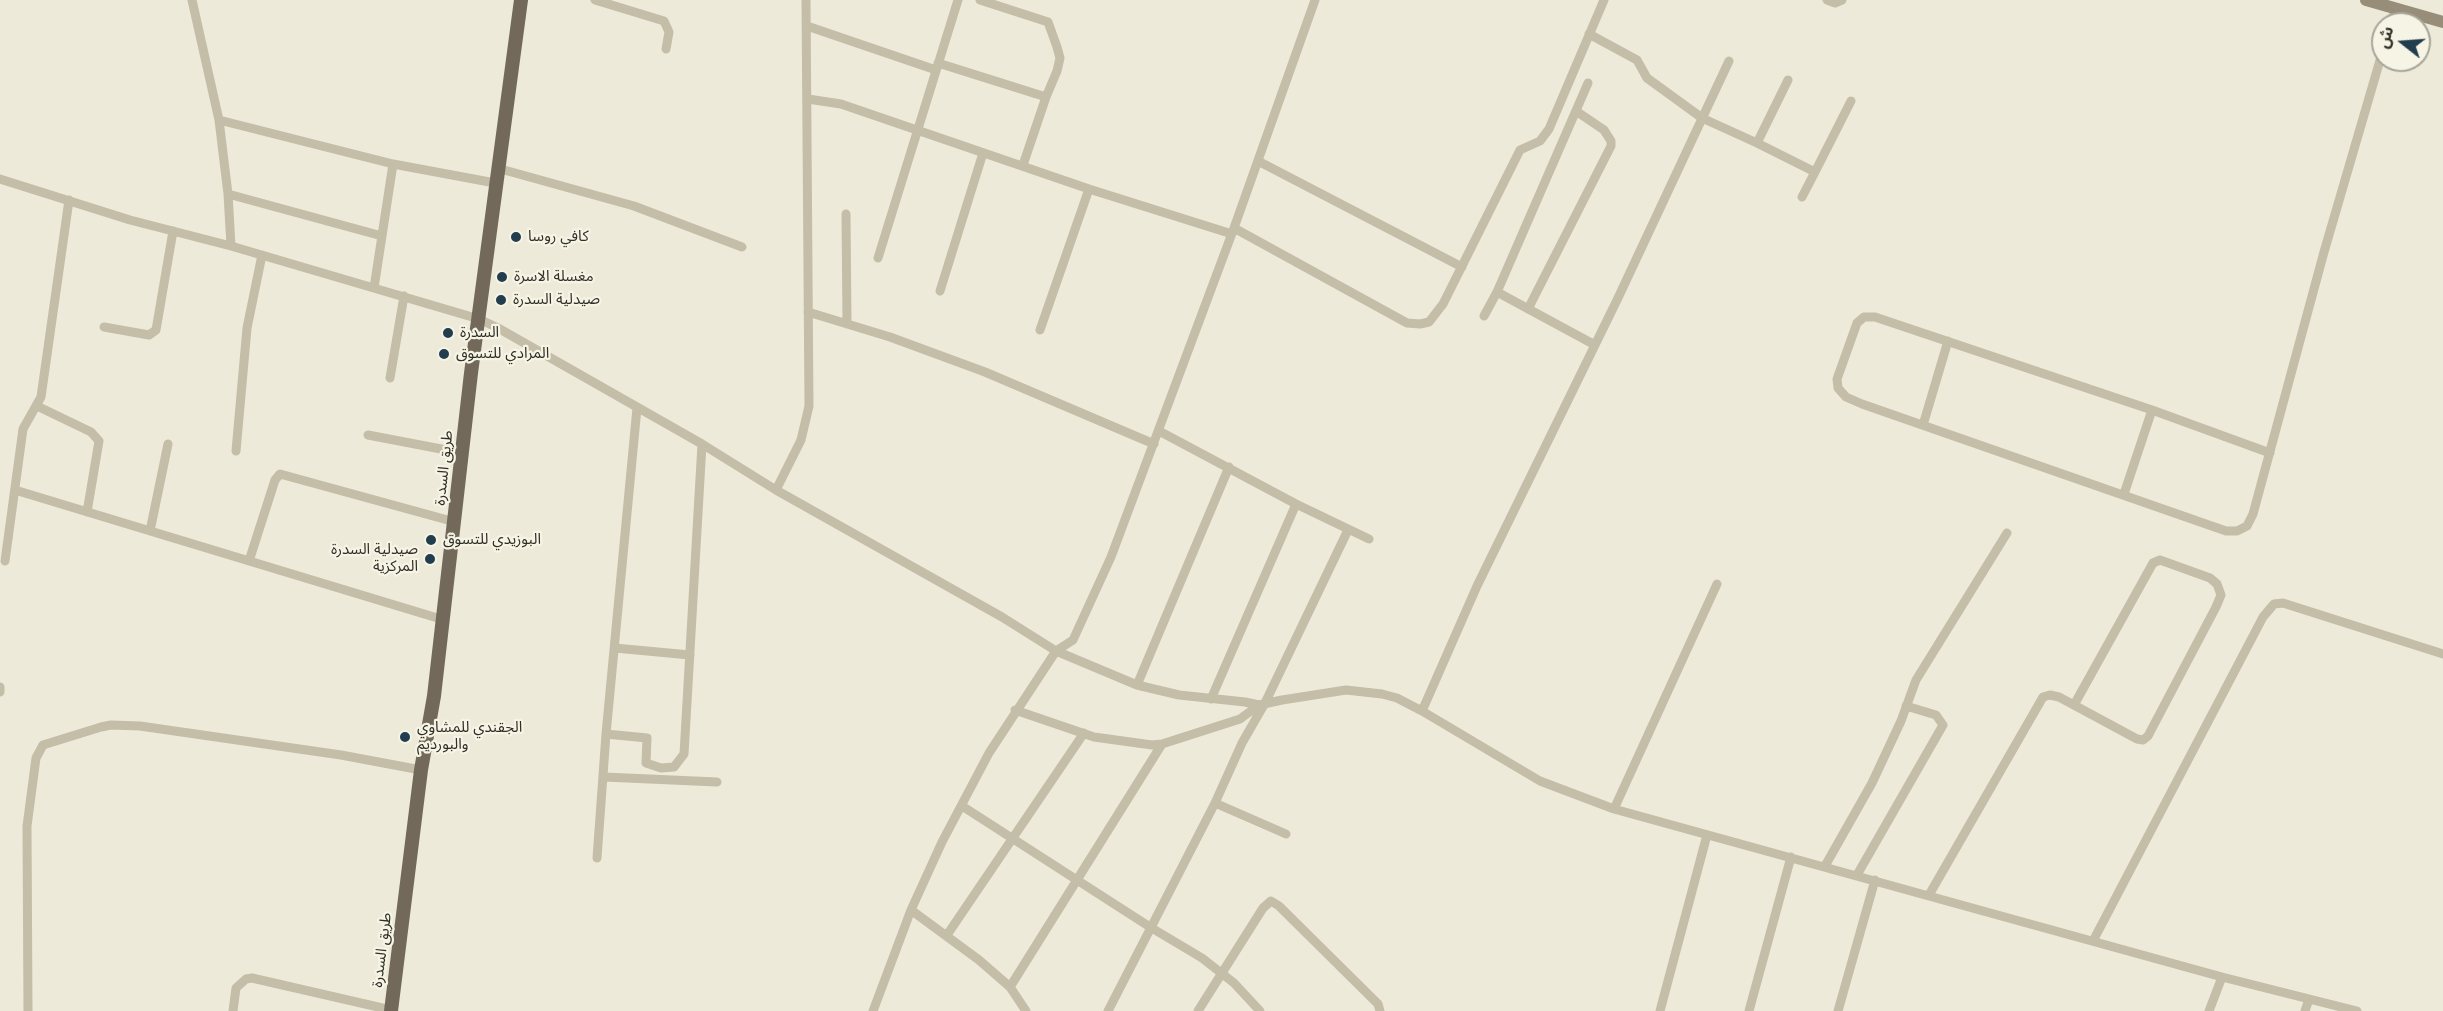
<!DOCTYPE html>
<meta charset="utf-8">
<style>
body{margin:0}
#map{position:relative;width:2443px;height:1011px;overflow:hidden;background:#edeada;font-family:Montserrat,"Noto Sans Arabic",sans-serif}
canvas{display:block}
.north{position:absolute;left:2371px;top:12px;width:60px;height:60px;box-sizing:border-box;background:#f6f4e5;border:2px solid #a7a599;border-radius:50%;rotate:287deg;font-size:16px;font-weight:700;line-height:24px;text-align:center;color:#312e27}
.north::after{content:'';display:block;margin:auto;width:21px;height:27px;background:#223d4d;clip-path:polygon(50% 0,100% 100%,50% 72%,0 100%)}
</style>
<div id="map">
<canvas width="2443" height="1011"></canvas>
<div class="north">ش</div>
</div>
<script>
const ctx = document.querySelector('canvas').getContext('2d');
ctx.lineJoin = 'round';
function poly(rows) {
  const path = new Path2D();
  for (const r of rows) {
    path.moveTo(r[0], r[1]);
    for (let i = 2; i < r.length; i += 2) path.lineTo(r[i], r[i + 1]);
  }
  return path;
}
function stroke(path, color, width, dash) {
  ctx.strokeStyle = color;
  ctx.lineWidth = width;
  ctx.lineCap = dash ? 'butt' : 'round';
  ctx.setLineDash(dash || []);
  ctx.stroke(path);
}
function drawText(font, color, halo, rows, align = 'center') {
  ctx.font = font + ' Montserrat,"Noto Sans Arabic",sans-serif';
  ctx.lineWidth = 4.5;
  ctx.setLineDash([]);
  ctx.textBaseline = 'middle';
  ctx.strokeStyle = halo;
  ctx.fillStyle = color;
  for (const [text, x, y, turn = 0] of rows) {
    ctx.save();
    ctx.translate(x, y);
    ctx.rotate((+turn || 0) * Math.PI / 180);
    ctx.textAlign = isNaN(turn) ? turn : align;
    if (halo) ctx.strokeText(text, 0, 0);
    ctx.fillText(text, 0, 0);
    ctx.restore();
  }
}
const street = poly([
 [192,0,219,120,228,194,231,246],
 [595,0,664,21,669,32,666,49],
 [980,0,1048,22,1057,47,1060,58,1057,71,1046,97,1023,165],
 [1827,0,1835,3,1842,0],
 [2391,24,2395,9],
 [807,26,936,70],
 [1589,34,1637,60,1647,78,1702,118,1757,143,1788,80],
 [938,63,1046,97],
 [808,99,841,104,1089,189,1232,234],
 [219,120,393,164,495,183],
 [1757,143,1815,172,1851,101],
 [1258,161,1462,267],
 [497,168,634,206,742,247],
 [0,179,130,220,231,246,479,319,498,328,702,444,776,490,1002,617,1056,651,1137,685,1179,695,1245,702,1259,705],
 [228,194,382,236],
 [1802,197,1815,172],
 [846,214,847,324],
 [1234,228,1407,323,1420,324,1429,322,1443,304,1520,150,1540,141,1549,129,1604,0],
 [878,258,958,0],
 [374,288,393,164],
 [940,291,983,153],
 [1497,292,1595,345],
 [1528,309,1611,146,1611,141,1604,130,1576,111],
 [808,312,890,337,985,372,1154,444],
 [1484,316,1497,292,1588,83],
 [104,327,149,335,156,330,173,231],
 [1040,330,1089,189],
 [390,378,404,296],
 [37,406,91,432,99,441,87,512],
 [1923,425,1948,341],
 [1159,431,1296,504,1369,539],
 [368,435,462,453],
 [236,451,247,328,262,255],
 [2270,453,2152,410,1875,317,1864,317,1857,323,1837,379,1838,388,1846,397,1862,404,2226,531,2237,531,2247,526,2253,514,2324,252,2383,50],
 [15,490,444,620],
 [776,490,801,440,809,406,806,0],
 [2124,494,2152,410],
 [150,531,168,444],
 [5,561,23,429,41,397,69,200],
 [249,561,275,480,280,474,455,522],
 [615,648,690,655],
 [1137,685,1229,467],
 [0,687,0,692],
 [1211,699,1296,504],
 [1015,710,1094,737,1152,745,1162,744,1240,719,1259,705,1282,700,1346,690,1382,694,1397,698,1422,711,1540,781,1614,809,2222,977,2357,1011],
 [1422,711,1477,586,1618,298,1729,61],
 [606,734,647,738,646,763,661,768,674,767,684,754,702,444],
 [604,777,717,782],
 [1215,803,1286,834],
 [962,806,1150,927,1202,958,1234,983,1260,1011],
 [1614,809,1717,584],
 [597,858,606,734,637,408],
 [1825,866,1872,783,1901,721,1916,680,2007,533],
 [1857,875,1943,725,1936,715,1906,706],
 [1929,895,2043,697,2050,695,2059,697,2137,739,2143,740,2148,736,2216,607,2221,595,2217,584,2210,578,2160,560,2153,563,2074,705],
 [947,935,1084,733],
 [2093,941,2263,617,2274,604,2283,603,2443,654],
 [1010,987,1162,744],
 [28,1011,27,826,36,758,43,745,101,727,111,725,140,726,341,755,421,770],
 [233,1011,236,988,246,979,252,978,391,1010],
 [873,1011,911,910],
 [1026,1011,1010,987,979,960,911,910,942,842,989,753,1056,651,1073,640,1111,557,1234,228,1315,0],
 [1108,1011,1215,803,1242,743,1265,703,1348,530],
 [1198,1011,1263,908,1271,901,1279,906,1378,1004,1380,1011],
 [1660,1011,1707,835],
 [1749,1011,1791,857],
 [1838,1011,1875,880],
 [2209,1011,2222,977],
 [2305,1011,2309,999]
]);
const secondary = poly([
 [2366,0,2443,22]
]);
const primary = poly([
 [391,1011,421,770,434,696,471,373,521,0]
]);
const markers = [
 [516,237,6,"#223d4d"],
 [502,277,6,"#223d4d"],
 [501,300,6,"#223d4d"],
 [448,333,6,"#223d4d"],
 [444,354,6,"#223d4d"],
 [431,540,6,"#223d4d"],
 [430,559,6,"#223d4d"],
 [405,737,6,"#223d4d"]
];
const poiNames = [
 ["كافي روسا",528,237],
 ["مغسلة الاسرة",514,277],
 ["صيدلية السدرة",513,300],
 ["السدرة",460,333],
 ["المرادي للتسوق",456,354],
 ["البوزيدي للتسوق",443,540],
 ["صيدلية السدرة",418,550,"right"],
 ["المركزية",418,567,"right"],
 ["الجقندي للمشاوي",417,728],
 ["والبورديم",417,745]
];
const streetNames = [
 ["طريق السدرة",444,468,-84],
 ["طريق السدرة",382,950,-83]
];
stroke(street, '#c4bda7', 9);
stroke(secondary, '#978d79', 12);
stroke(primary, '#72695a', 14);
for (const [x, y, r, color] of markers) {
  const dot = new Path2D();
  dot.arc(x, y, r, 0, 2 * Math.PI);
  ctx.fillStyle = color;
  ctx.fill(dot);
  stroke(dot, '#f6f4e5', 2);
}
drawText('15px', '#312e27', '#f6f4e5', poiNames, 'left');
drawText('15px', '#312e27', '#f6f4e5', streetNames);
</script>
